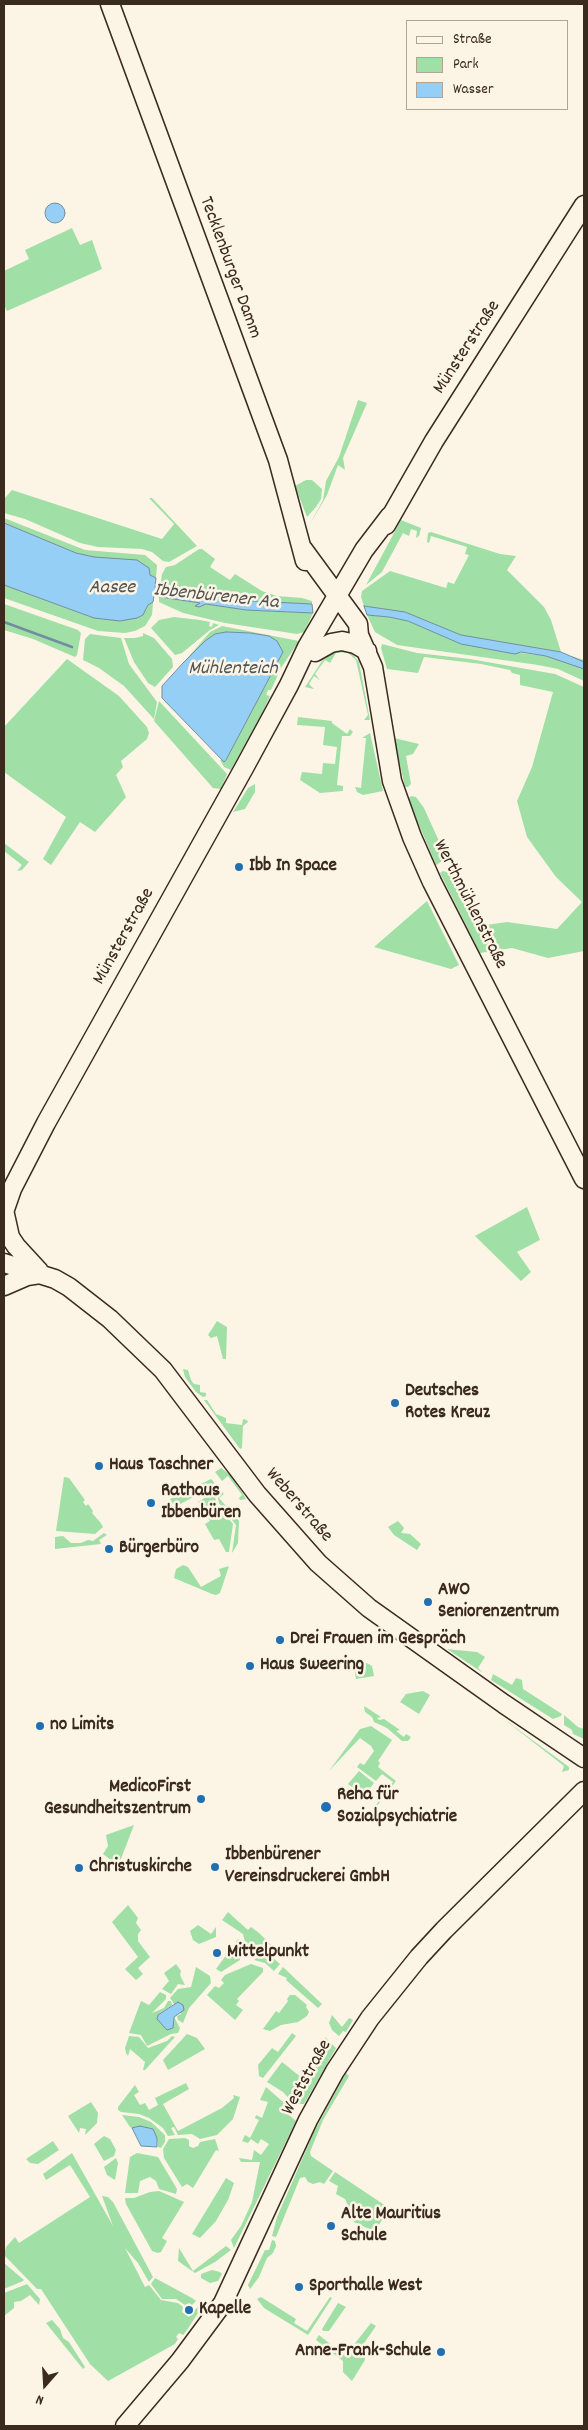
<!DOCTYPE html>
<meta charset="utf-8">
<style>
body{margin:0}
#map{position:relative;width:588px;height:2430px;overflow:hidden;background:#fcf5e5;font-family:Dekko,sans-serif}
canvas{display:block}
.frame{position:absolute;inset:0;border:5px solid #3b2a1e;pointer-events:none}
.legend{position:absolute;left:406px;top:20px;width:162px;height:90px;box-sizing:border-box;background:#fcf5e5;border:1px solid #afa495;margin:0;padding:6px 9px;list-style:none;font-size:15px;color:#3b2a1e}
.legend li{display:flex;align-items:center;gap:10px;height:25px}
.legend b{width:25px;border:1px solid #afa495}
.north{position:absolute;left:20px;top:2360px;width:50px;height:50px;-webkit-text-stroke:4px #fcf5e5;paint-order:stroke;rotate:199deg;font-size:14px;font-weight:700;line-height:20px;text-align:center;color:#3b2a1e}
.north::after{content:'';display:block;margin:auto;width:18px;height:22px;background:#3b2a1e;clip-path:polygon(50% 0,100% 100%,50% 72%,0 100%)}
</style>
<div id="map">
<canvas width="588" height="2430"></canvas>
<div class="frame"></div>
<ul class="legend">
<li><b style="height:6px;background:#fcf5e5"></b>Straße</li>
<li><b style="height:14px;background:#a0dfa6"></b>Park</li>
<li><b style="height:14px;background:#96cff6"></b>Wasser</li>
</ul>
<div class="north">N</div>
</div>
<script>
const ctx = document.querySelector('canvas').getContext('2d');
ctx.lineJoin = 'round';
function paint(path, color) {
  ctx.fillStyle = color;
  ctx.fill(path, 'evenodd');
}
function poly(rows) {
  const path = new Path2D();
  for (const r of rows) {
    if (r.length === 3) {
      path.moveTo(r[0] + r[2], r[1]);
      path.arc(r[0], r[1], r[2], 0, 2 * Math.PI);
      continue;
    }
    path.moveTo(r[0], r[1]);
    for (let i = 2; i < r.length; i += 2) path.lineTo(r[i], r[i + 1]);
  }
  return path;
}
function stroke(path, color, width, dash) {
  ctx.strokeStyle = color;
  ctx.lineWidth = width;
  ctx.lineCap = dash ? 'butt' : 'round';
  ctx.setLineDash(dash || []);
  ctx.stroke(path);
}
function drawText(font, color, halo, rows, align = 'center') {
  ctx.font = font + ' Dekko,sans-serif';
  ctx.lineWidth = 5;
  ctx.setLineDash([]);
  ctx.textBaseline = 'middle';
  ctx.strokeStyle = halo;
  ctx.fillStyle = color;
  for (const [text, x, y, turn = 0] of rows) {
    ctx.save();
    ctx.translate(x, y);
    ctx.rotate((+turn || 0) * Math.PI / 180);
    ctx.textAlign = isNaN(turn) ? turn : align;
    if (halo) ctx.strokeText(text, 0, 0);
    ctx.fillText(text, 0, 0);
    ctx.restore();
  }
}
const green = poly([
 [72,228,80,245,92,240,102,269,7,311,4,305,4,271,29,259,25,250],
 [358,400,367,403,343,458,345,470,338,465,327,495,309,526,323,500,326,481,339,457],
 [306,480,312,480,322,489,321,499,316,507,307,517,295,486],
 [12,490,162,539,174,524,149,498,152,498,197,546,169,562,163,561,152,552,142,549,98,547,80,543,25,519,4,513,4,499],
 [4,518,85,550,145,555,157,565,156,578,76,553,4,523],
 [401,520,421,528,419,536,416,538,417,531,411,529,409,536,403,533,382,572,366,585],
 [431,532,500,554,516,556,507,570,544,607,551,620,561,652,461,635,405,612,364,606,361,597,362,591,390,571,446,588,448,582,454,584,469,555,465,554,467,547,431,536,429,543,427,542,428,533],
 [199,549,202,549,215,559,210,567,230,580,235,574,262,591,277,596,302,598,312,601,312,604,251,601,160,588,162,574,166,567,175,565],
 [4,585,94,618,146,610,148,605,153,602,152,615,145,626,135,631,125,633,98,631,4,598],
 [159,597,246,610,313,613,304,632,297,634,225,623,183,613,159,602],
 [4,604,78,630,81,633,77,655,75,657,33,639,4,630],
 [367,615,389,617,408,621,461,644,497,650,546,656,570,663,571,656,584,660,584,681,558,669,538,665,397,645,375,632],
 [174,617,200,620,210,622,209,626,212,627,213,623,219,625,210,630,182,653,175,655,151,628,159,620],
 [222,626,299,641,281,668,271,690,268,690,266,695,270,696,262,713,231,770,224,767,220,760,226,760,279,659,269,636,250,633,226,632,215,634,205,641,183,663,210,632],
 [143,633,154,638,172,659,173,667,155,687,148,683,134,662,124,638,135,638,143,636],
 [90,634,121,638,129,664,157,702,154,719,124,686,99,668,83,660,85,639],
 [382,644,417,653,470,659,555,674,584,687,584,951,548,958,512,948,480,953,440,873,443,871,454,874,474,916,486,925,507,922,557,929,582,902,556,877,527,837,517,801,532,767,553,692,520,685,520,675,512,673,510,670,481,664,424,657,418,673,387,669,381,648],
 [338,649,349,650,359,662,370,720,364,720,368,715,356,660,347,652,336,653,330,663,325,660,315,674,320,680,314,676,309,684,314,689,305,687,322,661],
 [67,659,119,696,147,727,149,733,147,739,121,761,123,767,116,775,126,797,95,832,80,822,51,865,43,859,66,817,4,772,4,727],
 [159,701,227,774,221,789,213,788,154,721],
 [298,717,332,721,332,723,347,734,350,729,353,732,350,736,342,736,337,785,343,786,343,791,320,793,300,780,302,772,322,774,323,763,335,764,337,747,323,745,325,727,297,725],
 [370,733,383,791,363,795,357,792,355,787,361,788,366,738,362,738],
 [394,738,419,744,413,754,406,756,411,784,408,787,405,787],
 [255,784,255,792,245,809,233,812,248,788],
 [412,796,416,797,424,808,443,850,442,861,438,864,436,865,410,804,408,798],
 [4,843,29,862,22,870,17,871,22,865,4,851],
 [427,901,459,965,451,969,374,947],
 [527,1207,540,1240,517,1252,531,1272,521,1281,475,1236],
 [217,1321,227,1327,226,1359,223,1359,217,1336,211,1338,208,1335],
 [183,1369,188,1370,191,1380,194,1384,200,1385,200,1392,206,1393,206,1396,203,1397,196,1392,185,1377],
 [204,1400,207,1400,216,1414,226,1418,226,1423,242,1425,243,1419,247,1420,248,1422,243,1426,242,1448,240,1449],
 [221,1468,231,1475,246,1499,240,1500,239,1498,242,1495,228,1476,222,1481,215,1472],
 [64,1477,69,1478,85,1500,83,1502,86,1506,88,1504,93,1511,92,1513,100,1522,103,1527,95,1534,56,1531],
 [211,1479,214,1482,213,1486,175,1507,170,1499],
 [217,1490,215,1497,217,1505,233,1524,229,1552,226,1552,219,1539,214,1540,205,1524,210,1521,198,1502],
 [220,1490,224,1494,219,1498,232,1513,236,1510,239,1514,236,1517,239,1521,238,1543,232,1553,236,1525,219,1503,218,1498],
 [398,1521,404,1528,401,1533,410,1534,421,1544,417,1550,394,1535,388,1527],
 [104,1533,107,1535,99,1540,101,1544,55,1549,55,1537,63,1536,71,1543,81,1543,88,1540,93,1541],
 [183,1565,188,1567,201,1587,221,1576,219,1569,229,1566,220,1593,216,1595,212,1594,174,1578,176,1569],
 [447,1649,477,1652,485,1657,478,1668,483,1673],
 [363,1661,372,1666,374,1676,356,1679,353,1662,359,1666],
 [493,1674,512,1685,516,1678,522,1680,523,1689,562,1714,561,1716,553,1719,491,1680],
 [423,1691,430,1695,419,1714,400,1702,406,1694],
 [364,1706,381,1717,377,1718,379,1720,384,1719,400,1730,396,1731,404,1737,406,1734,411,1737,408,1741,402,1741,387,1728,374,1722,372,1717,365,1712],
 [564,1715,578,1727,584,1729,584,1739,573,1734,572,1730,564,1725],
 [501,1717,569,1767,569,1770,562,1772,564,1766],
 [371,1726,392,1740,378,1761,380,1763,378,1767,396,1781,371,1814,370,1813,393,1782,382,1774,376,1781,357,1767,360,1763,364,1765,374,1751,371,1746,360,1738,329,1771,360,1729],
 [359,1771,374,1783,364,1796,348,1784],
 [134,1825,119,1864,115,1870,111,1860,103,1854,108,1846,106,1835],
 [128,1905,138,1918,136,1923,141,1930,138,1934,138,1941,150,1957,138,1968,143,1974,136,1980,125,1969,138,1957,112,1922],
 [228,1912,248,1930,251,1927,259,1933,283,1956,278,1957,263,1950,248,1957,244,1951,245,1942,243,1934,222,1920],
 [198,1925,211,1934,216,1927,216,1937,199,1944,193,1940,190,1931],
 [238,1939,240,1942,240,1960,221,1972,216,1969],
 [262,1954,272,1957,280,1964,274,1971,265,1963,254,1960],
 [176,1964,181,1971,180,1975,185,1985,178,1984,171,1994,162,1989,169,1981,164,1973],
 [251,1964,263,1968,263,1972,237,1999,239,2001,236,2005,243,2010,235,2020,207,1995,215,1986,219,1988,224,1983,221,1980,225,1975],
 [196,1967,210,1976,211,1983,189,2008,183,2023,178,2020,177,2016,181,2014,170,1998,178,1989,191,1987],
 [283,1967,322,2004,318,2008,286,1980,287,1978,278,1974],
 [160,1992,166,1995,166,1999,152,2013,164,2008,168,2001,171,2001,172,2005,159,2014,174,2023,174,2017,180,2028,178,2033,171,2034,147,2046,141,2035,129,2033,141,2001,149,2005],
 [290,1995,295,1995,307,2005,306,2007,309,2012,307,2016,298,2022,281,2025,270,2031,263,2029,276,2011,279,2013,288,2001,287,1999],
 [332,2015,342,2027,349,2018,353,2020,346,2032,343,2031,339,2036,332,2030,329,2023],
 [292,2033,296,2036,263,2078,259,2076,258,2065,272,2048,278,2052],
 [187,2034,197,2038,205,2049,168,2070,163,2060],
 [129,2036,139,2037,148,2048,167,2041,172,2036,175,2037,145,2070,143,2070,145,2062,130,2049,128,2056,126,2053,125,2048],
 [325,2037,336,2048,304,2104,294,2104,283,2092,267,2082,282,2062,302,2078,308,2079,326,2048],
 [346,2073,349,2076,323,2120,310,2152,311,2156,333,2171,324,2184,320,2182,313,2184,308,2182,305,2177,300,2178,276,2237,272,2236,277,2217,314,2132],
 [186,2083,189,2089,163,2104,178,2131,222,2108,234,2098,233,2095,240,2097,233,2119,217,2135,200,2139,192,2134,178,2135,174,2127,171,2128,175,2135,168,2136,163,2128,149,2118,139,2114,121,2112,118,2110,118,2107,135,2085,139,2092,134,2095,140,2105,145,2103,149,2110,158,2105,155,2098],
 [266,2087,290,2108,289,2115,296,2121,234,2248,231,2240,241,2226,252,2202,260,2162,241,2162,239,2158,252,2160,254,2150,261,2155,269,2144,261,2139,258,2144,251,2139,248,2143,242,2141,245,2135,250,2138,259,2120,255,2118,256,2115,262,2118,268,2102,260,2100],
 [91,2102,98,2113,97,2123,85,2135,86,2129,80,2128,79,2133,68,2116],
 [122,2115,139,2117,151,2122,165,2135,165,2142,161,2148,158,2147,157,2138,136,2127,133,2129,130,2127],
 [104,2136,110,2139,116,2150,114,2156,104,2161,94,2144],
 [185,2138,189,2140,189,2146,193,2148,198,2146,200,2142,215,2139,219,2151,216,2150,193,2188,187,2184,182,2187,164,2158,163,2149,169,2139],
 [53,2141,59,2150,38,2164,30,2163,26,2159],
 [72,2153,113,2226,102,2196,108,2197,113,2202,153,2277,149,2282,138,2263,125,2248,145,2287,149,2285,161,2300,178,2303,183,2307,182,2312,189,2317,200,2304,202,2307,187,2330,183,2335,179,2333,176,2337,178,2339,175,2344,108,2381,90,2364,41,2289,37,2289,4,2255,6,2247,15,2237,19,2243,90,2197,70,2165,46,2180,43,2174],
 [137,2153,158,2157,177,2189,176,2194,159,2189,156,2181,150,2177,140,2181,138,2193,125,2193,130,2157],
 [116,2158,118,2163,115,2180,107,2175,104,2167],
 [335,2172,389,2208,373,2235,369,2229,354,2222,352,2216,360,2214,375,2222,361,2213,352,2214,345,2199,336,2194,338,2186,329,2181],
 [226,2178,234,2183,228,2200,216,2221,200,2238,192,2234],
 [159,2191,184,2202,162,2238,167,2241,161,2252,158,2253,152,2251,126,2204,125,2198,134,2198,150,2192],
 [272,2240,275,2241,276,2246,273,2253,267,2258,259,2277,250,2289,248,2285,265,2250,269,2250],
 [226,2246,231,2250,215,2262,195,2273,178,2261,179,2248,193,2271],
 [4,2263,24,2280,23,2281,4,2289],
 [212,2270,220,2272,222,2274,218,2281,210,2283,201,2278,201,2274],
 [155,2278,192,2298,196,2301,192,2305,189,2303,185,2305,176,2299,162,2299,151,2284],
 [27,2284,40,2299,39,2305,30,2295,21,2301,14,2302,14,2308,4,2316,4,2293],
 [261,2297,296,2319,294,2323,307,2331,330,2297,332,2298,308,2335,264,2308,257,2299],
 [338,2303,346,2307,345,2308,329,2331,323,2331,322,2329],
 [52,2320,60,2329,63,2338,69,2342,85,2367,83,2369,46,2323],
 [371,2323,376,2326,360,2349,365,2356,365,2360,352,2381,343,2372,343,2361,316,2340,319,2335,345,2356]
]);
const water = poly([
 [55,213,10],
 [4,523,76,553,94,557,137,560,149,568,150,575,156,578,155,587,198,593,201,591,202,594,212,596,251,601,312,604,313,613,246,610,206,604,199,607,195,606,200,603,154,596,153,602,148,605,143,615,137,618,120,621,94,618,4,585,4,523],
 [364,606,405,612,461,635,561,652,584,662,584,669,546,656,521,652,515,654,461,644,408,621,389,617,367,615,364,606],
 [226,632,250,633,269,636,277,641,283,652,226,760,224,762,162,698,162,686,183,663,205,641,215,634,226,632],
 [178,2002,183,2005,184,2010,174,2017,173,2028,167,2030,157,2019,158,2015,178,2002],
 [140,2126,153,2129,157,2138,157,2147,141,2146,132,2128,140,2126]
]);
const stream = poly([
 [4,622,72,647]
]);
const major = poly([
 [110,4,278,460,305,561],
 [386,525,434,441,584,205],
 [303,549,358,624,359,635,373,667,392,781,412,837,432,882,584,1179],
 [315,652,331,643,342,641,355,644,367,651],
 [4,1210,10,1237,16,1246,39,1271],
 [4,1212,12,1189,46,1123,244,768,289,685,307,647,364,550,390,516],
 [4,1263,55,1279,69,1287,110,1319,163,1370,257,1494,318,1563,369,1608,504,1704,584,1758],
 [4,1286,27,1276,40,1274],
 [125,2426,180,2361,223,2303,308,2120,335,2071,370,2018,419,1957,444,1930,584,1791]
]);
const markers = [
 [239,867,5,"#1f6fb2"],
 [395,1403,5,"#1f6fb2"],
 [99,1466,5,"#1f6fb2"],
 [151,1503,5,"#1f6fb2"],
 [109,1549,5,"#1f6fb2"],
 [428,1602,5,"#1f6fb2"],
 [280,1640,5,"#1f6fb2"],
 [250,1666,5,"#1f6fb2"],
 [40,1726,5,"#1f6fb2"],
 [201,1799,5,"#1f6fb2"],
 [326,1807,6,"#1f6fb2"],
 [215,1867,5,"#1f6fb2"],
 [79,1868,5,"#1f6fb2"],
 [217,1953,5,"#1f6fb2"],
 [331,2226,5,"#1f6fb2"],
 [299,2287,5,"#1f6fb2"],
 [189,2310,5,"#1f6fb2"],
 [441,2352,5,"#1f6fb2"]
];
const streetNames = [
 ["Tecklenburger Damm",229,268,70],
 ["Münsterstraße",468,348,-57],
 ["Werthmühlenstraße",469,905,63],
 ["Münsterstraße",125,937,-61],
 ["Weberstraße",298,1506,49],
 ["Weststraße",308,2078,-61]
];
const poiNames = [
 ["Ibb In Space",249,867],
 ["Deutsches",405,1392],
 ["Rotes Kreuz",405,1414],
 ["Haus Taschner",109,1466],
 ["Rathaus",161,1492],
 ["Ibbenbüren",161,1514],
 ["Bürgerbüro",119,1549],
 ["AWO",438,1591],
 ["Seniorenzentrum",438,1613],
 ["Drei Frauen im Gespräch",290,1640],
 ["Haus Sweering",260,1666],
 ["no Limits",50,1726],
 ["MedicoFirst",191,1788,"right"],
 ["Gesundheitszentrum",191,1810,"right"],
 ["Reha für",337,1796],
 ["Sozialpsychiatrie",337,1818],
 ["Ibbenbürener",225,1856],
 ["Vereinsdruckerei GmbH",225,1878],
 ["Christuskirche",89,1868],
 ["Mittelpunkt",227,1953],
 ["Alte Mauritius",341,2215],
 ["Schule",341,2237],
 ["Sporthalle West",309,2287],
 ["Kapelle",199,2310],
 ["Anne-Frank-Schule",431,2352,"right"]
];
const waterNames = [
 ["Aasee",112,589],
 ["Ibbenbürener Aa",216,598,6],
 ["Mühlenteich",233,670]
];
paint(green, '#a0dfa6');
paint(water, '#96cff6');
stroke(water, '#728da0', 1);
stroke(stream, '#728da0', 2.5);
stroke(major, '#3b2a1e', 21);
stroke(major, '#fcf5e5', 18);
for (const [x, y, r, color] of markers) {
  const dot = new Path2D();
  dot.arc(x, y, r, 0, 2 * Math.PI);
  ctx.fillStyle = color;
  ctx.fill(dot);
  stroke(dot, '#fcf5e5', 2);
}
drawText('19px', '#3b2a1e', '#fcf5e5', streetNames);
drawText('bold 19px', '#3b2a1e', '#fcf5e5', poiNames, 'left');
drawText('italic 20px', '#525354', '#fcf5e5', waterNames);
</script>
